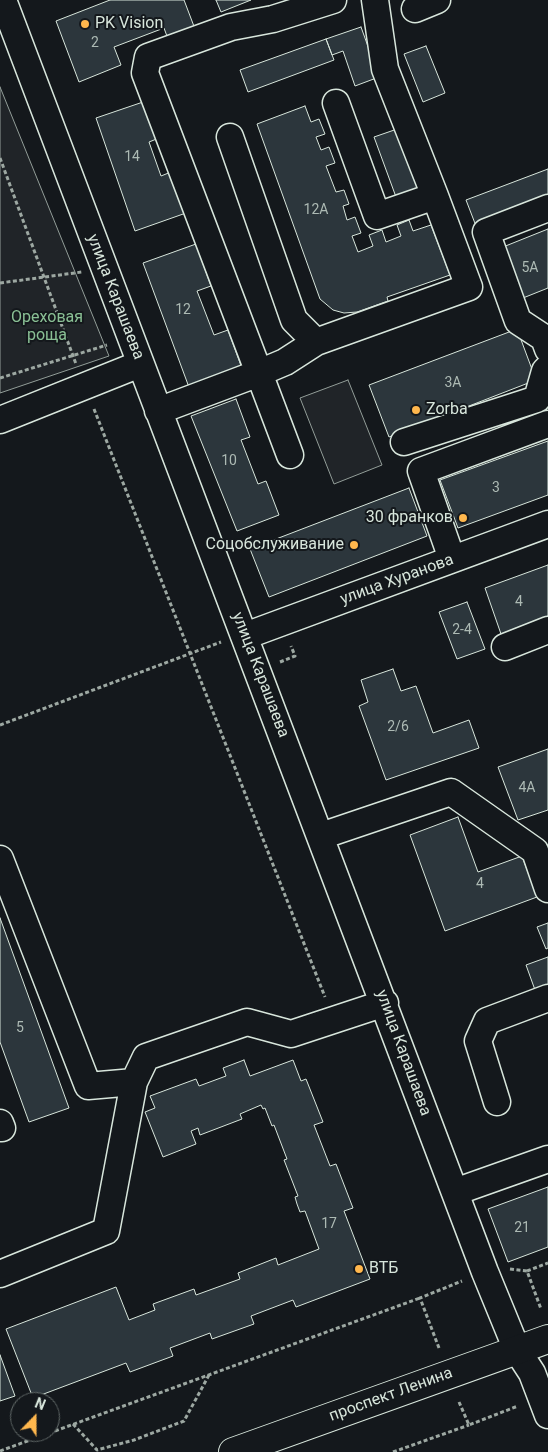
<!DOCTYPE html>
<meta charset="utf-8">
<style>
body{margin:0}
#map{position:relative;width:548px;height:1452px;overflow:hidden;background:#14181c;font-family:Roboto,sans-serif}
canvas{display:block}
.north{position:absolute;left:10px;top:1392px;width:50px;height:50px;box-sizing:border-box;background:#14181c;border:1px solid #626a69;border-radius:50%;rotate:22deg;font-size:14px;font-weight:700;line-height:20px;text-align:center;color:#d8e6dc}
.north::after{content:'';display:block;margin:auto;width:18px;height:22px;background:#ffb74d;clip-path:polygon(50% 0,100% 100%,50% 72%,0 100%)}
</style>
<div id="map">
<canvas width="548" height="1452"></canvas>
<div class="north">N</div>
</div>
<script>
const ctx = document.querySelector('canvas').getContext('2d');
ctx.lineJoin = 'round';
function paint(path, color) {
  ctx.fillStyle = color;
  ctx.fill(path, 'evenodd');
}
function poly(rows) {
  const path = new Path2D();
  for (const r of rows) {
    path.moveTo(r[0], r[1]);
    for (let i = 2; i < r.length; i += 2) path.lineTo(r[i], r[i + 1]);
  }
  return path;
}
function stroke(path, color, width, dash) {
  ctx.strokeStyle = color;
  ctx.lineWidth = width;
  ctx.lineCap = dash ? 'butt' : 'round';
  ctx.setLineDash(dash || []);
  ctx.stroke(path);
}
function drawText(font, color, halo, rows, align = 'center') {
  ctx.font = font + ' Roboto,sans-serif';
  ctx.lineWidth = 4;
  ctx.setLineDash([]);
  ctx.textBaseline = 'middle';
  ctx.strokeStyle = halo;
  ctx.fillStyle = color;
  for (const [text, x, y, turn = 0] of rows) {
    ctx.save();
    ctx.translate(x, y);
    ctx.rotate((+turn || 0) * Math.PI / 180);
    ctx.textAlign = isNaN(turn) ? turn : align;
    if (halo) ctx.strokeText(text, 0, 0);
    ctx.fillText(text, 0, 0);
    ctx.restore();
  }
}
const green = poly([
 [0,87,109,356,0,393,0,87],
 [348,380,382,465,334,484,300,398,348,380]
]);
const building = poly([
 [110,0,184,0,195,29,168,39,164,28,114,47,121,65,79,82,56,21,110,0],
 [216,0,251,0,221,12,216,0],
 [361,27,379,77,355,86,343,51,332,55,326,39,361,27],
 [326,39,334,60,248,92,240,70,326,39],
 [426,46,445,93,423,102,404,54,426,46],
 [146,101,159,138,149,142,161,176,171,172,186,213,135,231,96,118,146,101],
 [305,106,311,122,319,119,325,134,316,137,321,150,329,147,335,163,326,166,336,192,344,190,349,204,343,206,347,220,355,217,361,233,352,236,358,252,373,246,369,235,382,230,386,242,401,236,397,225,409,220,413,231,431,225,450,275,387,297,388,301,357,312,344,313,333,310,320,299,257,124,305,106],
 [403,127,425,187,396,197,374,137,403,127],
 [548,169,548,198,476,226,466,200,548,169],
 [548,229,548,288,523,298,503,247,548,229],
 [196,244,211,286,197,291,214,335,228,330,243,371,190,390,143,263,196,244],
 [517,329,536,380,389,437,369,385,517,329],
 [236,399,250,437,241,440,258,484,266,481,279,515,237,531,191,416,236,399],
 [548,441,548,495,458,528,440,480,548,441],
 [409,488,427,536,269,597,250,549,409,488],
 [548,565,548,616,501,634,485,588,548,565],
 [467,602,485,649,457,659,439,612,467,602],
 [393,669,401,691,416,686,433,733,469,720,479,748,386,780,359,706,368,702,361,680,393,669],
 [548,749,548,810,518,820,498,767,548,749],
 [458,817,478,872,522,856,537,897,445,931,410,835,458,817],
 [0,918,69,1108,29,1122,0,1042,0,918],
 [548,923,548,948,546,949,537,927,548,923],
 [548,957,548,985,535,990,526,965,548,957],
 [244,1060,250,1076,293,1060,301,1081,306,1079,323,1122,314,1125,330,1166,336,1164,353,1208,344,1211,370,1279,296,1307,293,1300,251,1316,254,1324,212,1339,210,1333,170,1348,173,1356,130,1372,126,1363,33,1398,6,1329,116,1287,129,1320,155,1310,153,1304,194,1289,196,1295,240,1279,238,1273,276,1258,278,1265,319,1249,305,1211,300,1212,297,1204,295,1197,298,1196,284,1160,287,1159,274,1125,272,1126,265,1108,263,1109,261,1105,240,1114,242,1119,200,1135,198,1128,191,1131,196,1144,163,1157,145,1112,155,1108,150,1096,196,1079,199,1086,226,1076,223,1068,244,1060],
 [548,1187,548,1247,508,1262,488,1209,548,1187],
 [0,1355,15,1396,0,1401,0,1355]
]);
const path = poly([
 [0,158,76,364],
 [0,283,82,272],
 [0,378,107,345],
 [94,409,325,997],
 [280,662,295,656,291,646],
 [0,725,221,642],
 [510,1269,527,1271,541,1309],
 [527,1271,548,1263],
 [439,1348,420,1298,462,1281],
 [459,1402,469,1425,518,1406],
 [73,1424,97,1450,134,1440,184,1421,209,1375],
 [0,1451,420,1298],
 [393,1452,469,1425]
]);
const minor = poly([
 [3,0,485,1272,517,1350,532,1373,548,1415],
 [333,0,273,19,231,27,148,57,145,73,259,373,285,362,316,342,469,287,435,196,377,216,336,103],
 [375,0,385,69,435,196],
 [415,9,437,0],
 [230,137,294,320,316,342],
 [548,208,486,232,518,321,544,338,548,349],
 [158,411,259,373,290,455],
 [0,420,140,364],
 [404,442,537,399,545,371,548,368],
 [452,559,421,471,548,424],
 [245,636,548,524],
 [505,647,548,630],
 [321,836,451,792,535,851,548,889],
 [0,859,88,1086,134,1082],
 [497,1102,478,1041,487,1021,548,998],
 [0,1123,2,1128],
 [455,1192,548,1159],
 [0,1274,106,1231,134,1082,146,1057,247,1022,291,1034,385,1003]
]);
const major = poly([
 [233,1452,548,1339]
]);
const markers = [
 [85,24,5,"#ffb74d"],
 [416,410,5,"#ffb74d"],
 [463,518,5,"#ffb74d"],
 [354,545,5,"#ffb74d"],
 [359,1269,5,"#ffb74d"]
];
const numberNames = [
 ["2",95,43],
 ["14",132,157],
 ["12А",316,210],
 ["5А",530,268],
 ["12",183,310],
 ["3А",453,383],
 ["10",229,461],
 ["3",496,488],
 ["4",519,602],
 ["2-4",462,630],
 ["2/6",398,727],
 ["4А",527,788],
 ["4",480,884],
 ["5",20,1028],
 ["17",329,1224],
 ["21",522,1228]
];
const poiNames = [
 ["PK Vision",95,24],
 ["Zorba",426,410],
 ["30 франков",453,518,"right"],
 ["Соцобслуживание",344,545,"right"],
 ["ВТБ",369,1269]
];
const streetNames = [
 ["улица Карашаева",115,297,69],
 ["улица Хуранова",397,580,-20],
 ["улица Карашаева",260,675,69],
 ["улица Карашаева",403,1053,70],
 ["проспект Ленина",391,1395,-20]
];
const parkNames = [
 ["Ореховая",47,318],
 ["роща",47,336]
];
paint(green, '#202428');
stroke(green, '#939e99', 1);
paint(building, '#2c363c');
stroke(building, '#d8e6dc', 1);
stroke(minor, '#d8e6dc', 29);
stroke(major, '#d8e6dc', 30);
stroke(path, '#9da8a2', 3, [4, 2.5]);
stroke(minor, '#14181c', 26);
stroke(major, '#14181c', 28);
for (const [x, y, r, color] of markers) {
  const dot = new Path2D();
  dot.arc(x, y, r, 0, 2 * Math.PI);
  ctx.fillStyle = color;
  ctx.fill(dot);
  stroke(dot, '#14181c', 2);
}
drawText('14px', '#adbab4', null, numberNames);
drawText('16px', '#d8e6dc', '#14181c', poiNames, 'left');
drawText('16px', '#d8e6dc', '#14181c', streetNames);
drawText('16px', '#8ac095', '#14181c', parkNames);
</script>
